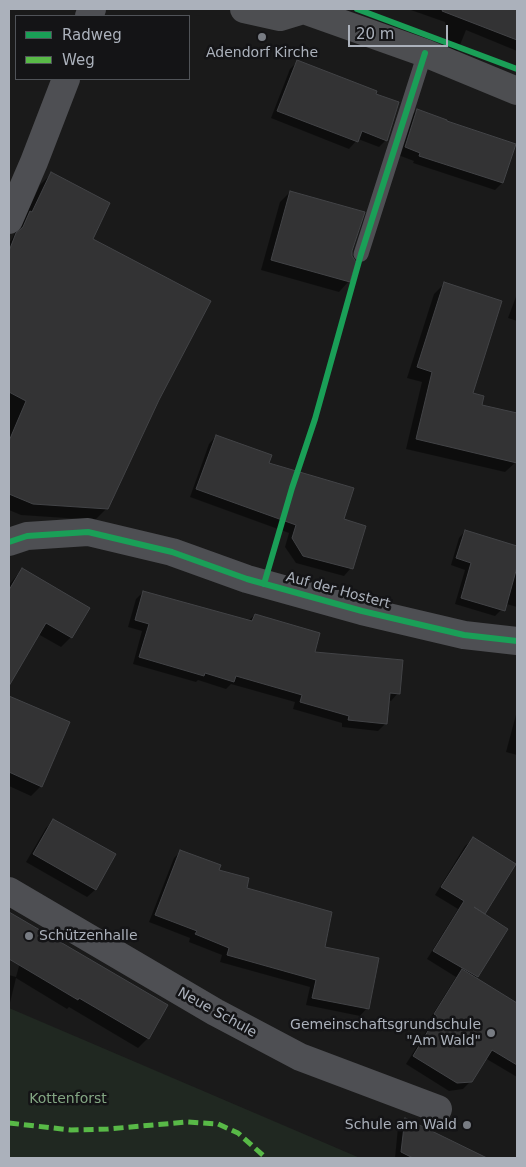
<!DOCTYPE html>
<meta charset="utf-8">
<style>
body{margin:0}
#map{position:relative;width:526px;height:1167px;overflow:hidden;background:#1a1a1a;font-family:"DejaVu Sans",sans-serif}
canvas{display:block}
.frame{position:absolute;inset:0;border:10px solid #abb1bb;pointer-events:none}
.legend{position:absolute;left:15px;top:15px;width:175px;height:65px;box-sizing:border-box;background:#141416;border:1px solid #505358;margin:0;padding:6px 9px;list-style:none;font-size:15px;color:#abb1bb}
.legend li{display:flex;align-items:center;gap:10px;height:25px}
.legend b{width:25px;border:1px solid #505358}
.scale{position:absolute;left:348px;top:25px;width:100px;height:22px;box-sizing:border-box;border:2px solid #abb1bb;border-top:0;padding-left:6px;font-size:15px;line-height:18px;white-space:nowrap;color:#abb1bb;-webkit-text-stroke:4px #141416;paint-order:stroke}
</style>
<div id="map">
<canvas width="526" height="1167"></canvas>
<div class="frame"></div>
<ul class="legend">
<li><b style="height:6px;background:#1a9f57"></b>Radweg</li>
<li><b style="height:6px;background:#58b947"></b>Weg</li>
</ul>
<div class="scale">20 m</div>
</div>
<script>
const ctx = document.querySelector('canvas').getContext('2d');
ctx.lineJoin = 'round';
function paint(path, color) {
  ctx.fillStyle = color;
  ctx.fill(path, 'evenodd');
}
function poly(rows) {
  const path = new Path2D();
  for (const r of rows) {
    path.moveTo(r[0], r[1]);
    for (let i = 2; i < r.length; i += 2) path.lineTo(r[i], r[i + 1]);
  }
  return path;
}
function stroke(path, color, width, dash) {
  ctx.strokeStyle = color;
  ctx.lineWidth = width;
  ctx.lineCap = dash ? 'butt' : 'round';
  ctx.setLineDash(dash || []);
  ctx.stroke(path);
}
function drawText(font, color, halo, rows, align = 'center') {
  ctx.font = font + ' "DejaVu Sans",sans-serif';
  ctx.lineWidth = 5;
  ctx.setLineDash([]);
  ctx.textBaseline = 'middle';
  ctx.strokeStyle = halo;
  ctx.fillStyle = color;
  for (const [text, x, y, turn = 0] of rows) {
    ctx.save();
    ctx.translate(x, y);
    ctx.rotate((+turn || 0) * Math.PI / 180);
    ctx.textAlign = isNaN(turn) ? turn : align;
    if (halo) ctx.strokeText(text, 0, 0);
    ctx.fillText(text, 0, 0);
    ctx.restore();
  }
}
const green = poly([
 [9,1008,360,1158,9,1158]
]);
const shadow = poly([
 [408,9,517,9,517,51,466,30,458,50,452,56,445,22],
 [297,62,375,95,386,140,379,147,358,139,349,149,271,118,290,69],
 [417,110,502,183,495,190,413,163,414,161,398,155,410,117],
 [51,174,91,239,158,399,107,508,95,520,21,515,9,510,9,243,12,239,19,224,24,219,40,185],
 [290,192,351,251,349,281,339,292,261,270,280,202],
 [444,284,471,394,480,406,517,414,517,455,516,462,505,472,406,449,422,382,407,378,434,294],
 [517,294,517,321,508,318],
 [216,436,343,520,351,568,344,576,296,563,285,547,289,533,190,497,209,444],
 [465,531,517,547,517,607,503,603,501,610,495,616,455,604,465,570,451,565,459,538],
 [22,569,88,609,71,637,61,647,38,634,9,684,9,585],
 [143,592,248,621,255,615,313,654,398,693,391,701,388,700,385,724,378,731,342,727,342,723,293,709,295,702,231,684,226,689,198,680,196,682,133,664,142,631,128,627,136,599],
 [9,697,68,722,41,786,31,796,9,786],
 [517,711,517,755,506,752],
 [54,820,114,855,95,890,87,897,26,862,46,828],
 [473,839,484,913,483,914,506,929,475,978,517,1004,517,1077,485,1058,471,1081,463,1089,449,1091,406,1064,431,1024,428,1022,456,977,427,959,458,909,435,895,465,846],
 [181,851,217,871,245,889,324,948,367,1008,360,1016,306,1005,310,987,220,962,222,955,189,942,190,938,149,922,174,858],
 [9,913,167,1005,148,1038,138,1048,69,1007,67,1009,16,978,9,1007,9,975,16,977,22,955,9,950],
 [406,1120,468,1150,463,1158,395,1158,398,1127]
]);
const building = poly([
 [443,9,517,9,517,40,442,11,443,9],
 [297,60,377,91,376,94,399,102,387,141,362,131,358,142,277,111,297,60],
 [417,109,447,120,447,121,516,144,503,183,419,156,420,153,405,147,417,109],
 [51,172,110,203,93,239,211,301,159,400,108,509,33,504,9,494,9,441,26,401,9,392,9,251,16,233,23,227,30,211,32,212,51,172],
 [290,191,365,212,352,251,352,256,356,262,350,282,271,260,290,191],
 [444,282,502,301,473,393,484,396,482,405,517,413,517,463,416,439,432,372,417,367,444,282],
 [216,435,272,455,269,463,354,488,344,519,366,526,353,569,303,556,292,538,296,525,196,489,216,435],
 [465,530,517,546,517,567,505,611,461,598,471,563,456,558,465,530],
 [22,568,90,608,72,638,46,623,9,686,9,590,22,568],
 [143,591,252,621,255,614,320,633,315,652,403,660,400,694,390,693,387,724,348,720,349,716,300,702,302,695,236,676,234,682,205,673,204,676,139,657,149,624,135,620,143,591],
 [9,696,70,722,42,787,9,772,9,696],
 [53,819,116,854,96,890,33,854,53,819],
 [473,837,516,864,485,914,474,907,508,929,478,977,433,951,464,901,441,887,473,837],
 [180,850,221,865,219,870,249,878,247,888,332,912,325,947,379,958,369,1009,312,998,316,980,227,955,229,948,195,934,197,931,155,915,180,850],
 [9,912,168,1005,149,1039,79,998,78,1000,9,959,9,912],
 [462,969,517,1003,517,1065,492,1050,472,1082,457,1083,413,1056,437,1016,434,1014,462,969],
 [405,1118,487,1158,413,1158,401,1152,405,1118]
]);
const service = poly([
 [361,254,425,53]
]);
const minor = poly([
 [89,16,92,9],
 [9,220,34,162,66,79],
 [9,542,27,536,88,532,172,552,247,579,362,611,464,635,517,641],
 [9,891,215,1012,300,1057,438,1109]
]);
const secondary = poly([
 [244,9,280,17,303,10],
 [301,9,425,53,517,91]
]);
const quiet = poly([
 [9,1123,71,1130,108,1129,187,1122,218,1124,238,1133,266,1158]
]);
const cycleway = poly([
 [357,9,517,69],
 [9,542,27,536,88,532,172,552,247,579,362,611,464,635,517,641],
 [264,584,292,488,315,419,361,254,425,53]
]);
const markers = [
 [262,37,5,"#787c83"],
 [29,936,5,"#787c83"],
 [491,1033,5,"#787c83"],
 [467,1125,5,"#787c83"]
];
const poiNames = [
 ["Adendorf Kirche",262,53,"center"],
 ["Schützenhalle",39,936,"left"],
 ["Gemeinschaftsgrundschule",481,1025],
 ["\"Am Wald\"",481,1041],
 ["Schule am Wald",457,1125]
];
const streetNames = [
 ["Auf der Hostert",338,591,15],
 ["Neue Schule",217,1013,29]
];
const parkNames = [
 ["Kottenforst",68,1099]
];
paint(green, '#202821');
paint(shadow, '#0007');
paint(building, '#333334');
stroke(building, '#424346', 1);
stroke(service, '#4e4f53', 15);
stroke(minor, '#4e4f53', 28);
stroke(secondary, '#4d4e51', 28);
stroke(quiet, '#58b947', 5, [10, 5]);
stroke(cycleway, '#1a9f57', 6);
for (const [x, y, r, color] of markers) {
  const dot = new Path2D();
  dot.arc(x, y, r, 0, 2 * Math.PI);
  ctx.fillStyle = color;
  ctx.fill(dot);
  stroke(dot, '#141416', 2);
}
drawText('14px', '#abb1bb', '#141416', poiNames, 'right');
drawText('14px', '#abb1bb', '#141416', streetNames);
drawText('14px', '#83a683', '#141416', parkNames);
</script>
